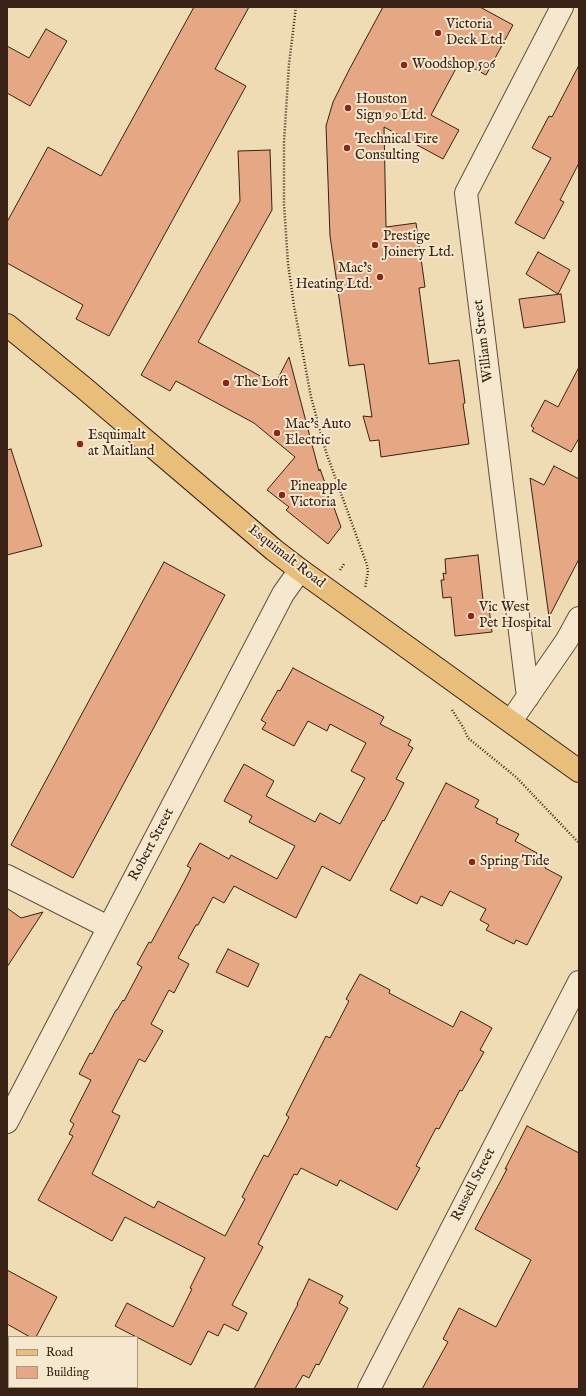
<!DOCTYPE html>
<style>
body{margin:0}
#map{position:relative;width:586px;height:1396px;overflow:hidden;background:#efdbb4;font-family:"IM FELL English",serif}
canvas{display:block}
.frame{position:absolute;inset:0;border:8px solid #392115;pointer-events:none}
.legend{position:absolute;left:8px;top:1336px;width:130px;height:52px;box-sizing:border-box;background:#f5e8ce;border:1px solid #aa9884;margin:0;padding:5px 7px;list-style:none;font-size:12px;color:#392115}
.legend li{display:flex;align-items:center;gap:8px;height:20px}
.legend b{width:20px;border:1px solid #aa9884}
</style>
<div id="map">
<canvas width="586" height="1396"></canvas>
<div class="frame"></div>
<ul class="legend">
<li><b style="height:5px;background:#e8be7a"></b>Road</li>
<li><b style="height:11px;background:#e5a784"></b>Building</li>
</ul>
</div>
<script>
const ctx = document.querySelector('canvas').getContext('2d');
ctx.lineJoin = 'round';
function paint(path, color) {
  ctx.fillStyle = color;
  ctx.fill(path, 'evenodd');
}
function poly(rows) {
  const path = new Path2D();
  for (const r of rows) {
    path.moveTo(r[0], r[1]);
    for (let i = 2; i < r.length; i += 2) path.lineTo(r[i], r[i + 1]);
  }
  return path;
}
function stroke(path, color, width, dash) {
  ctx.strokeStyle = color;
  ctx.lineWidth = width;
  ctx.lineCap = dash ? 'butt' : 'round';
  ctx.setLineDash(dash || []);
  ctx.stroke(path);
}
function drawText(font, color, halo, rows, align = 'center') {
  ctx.font = font + ' "IM FELL English",serif';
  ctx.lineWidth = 4;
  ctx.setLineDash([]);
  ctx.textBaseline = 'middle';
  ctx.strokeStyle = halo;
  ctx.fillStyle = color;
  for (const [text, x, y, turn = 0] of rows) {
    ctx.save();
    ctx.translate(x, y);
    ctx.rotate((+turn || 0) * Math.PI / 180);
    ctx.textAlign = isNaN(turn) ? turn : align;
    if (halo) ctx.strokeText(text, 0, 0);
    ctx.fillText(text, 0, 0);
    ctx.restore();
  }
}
const building = poly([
 [194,7,249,7,215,69,246,86,109,336,76,319,83,305,7,263,7,222,48,147,101,176,194,7],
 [383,7,480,7,513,25,486,75,460,61,431,115,459,130,443,159,384,127,386,227,416,223,425,287,419,288,429,364,459,360,465,403,463,404,469,444,381,457,379,440,370,441,363,416,372,417,364,364,349,366,330,236,326,126,333,102,349,70,383,7],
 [46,29,67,41,30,106,7,93,7,46,29,58,46,29],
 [579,65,579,163,560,200,564,202,544,239,515,223,551,158,532,148,549,116,552,117,579,65],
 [270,150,272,210,198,342,275,384,289,357,319,471,320,469,341,527,328,544,286,510,289,507,267,490,295,457,254,423,176,381,170,391,141,375,240,201,238,151,270,150],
 [538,252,570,270,558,294,526,274,538,252],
 [561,294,565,322,524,328,519,299,561,294],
 [579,367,579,438,571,452,532,431,534,428,531,426,545,400,558,407,579,367],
 [11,449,42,546,7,555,7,450,11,449],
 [554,466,579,479,579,559,549,617,530,478,544,485,554,466],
 [478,555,483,600,488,600,492,632,455,636,451,597,443,598,441,580,444,580,443,573,446,574,445,559,478,555],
 [164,562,225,595,73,878,11,845,164,562],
 [293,668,384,717,380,724,411,740,408,745,413,748,396,779,404,783,384,821,383,820,350,881,322,866,296,918,234,886,224,903,213,897,198,925,196,925,178,958,189,964,174,993,169,990,151,1024,163,1031,145,1062,139,1059,112,1112,120,1116,92,1174,154,1208,158,1201,225,1236,245,1199,242,1197,264,1155,268,1157,289,1117,286,1115,326,1036,330,1038,349,1001,346,999,360,974,390,990,389,993,453,1027,461,1011,492,1028,480,1050,484,1052,462,1091,460,1090,439,1129,436,1128,416,1166,420,1168,397,1210,340,1180,337,1186,301,1168,297,1175,294,1174,258,1244,263,1247,232,1305,247,1313,238,1331,224,1324,218,1336,208,1331,191,1365,115,1326,127,1303,173,1327,192,1289,190,1288,205,1258,125,1217,112,1241,38,1200,73,1136,69,1134,74,1124,70,1121,91,1080,79,1074,90,1053,92,1054,116,1010,117,1010,123,1000,124,1001,142,967,137,964,149,942,151,943,184,882,191,868,187,866,200,843,229,859,231,855,277,879,295,846,249,822,252,816,224,801,244,764,274,781,266,796,315,822,320,813,340,824,365,778,351,771,366,743,330,724,327,731,308,721,294,746,262,729,266,723,261,720,278,690,280,691,293,668],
 [446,783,479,800,475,807,498,819,496,823,519,834,515,841,537,853,534,858,546,865,545,868,562,877,527,945,516,940,514,944,486,930,489,925,480,920,486,909,450,891,442,906,421,896,417,904,390,890,446,783],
 [7,908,21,918,43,912,7,967,7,908],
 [228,949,259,964,248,987,216,972,228,949],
 [527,1126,579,1153,579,1389,422,1389,448,1342,443,1339,459,1308,496,1327,531,1260,475,1229,507,1169,505,1169,527,1126],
 [7,1270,57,1297,36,1337,30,1337,7,1324,7,1270],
 [309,1279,343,1296,339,1303,348,1308,319,1365,316,1364,309,1378,303,1375,295,1389,254,1389,298,1304,297,1304,309,1279]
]);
const path = poly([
 [296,7,289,64,284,142,284,204,288,264,294,306,311,397,326,452,367,565,368,572,365,588],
 [340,570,344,564],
 [452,710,463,727,468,738,516,777,579,843]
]);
const minor = poly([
 [528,697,466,193,562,7],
 [511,721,567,640,579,618],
 [7,876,108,927],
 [7,1122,283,594,300,570],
 [369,1389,579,982]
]);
const major = poly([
 [7,325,84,388,274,550,300,570,579,771]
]);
const markers = [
 [438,33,4,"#8f2418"],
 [404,65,4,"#8f2418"],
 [348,108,4,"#8f2418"],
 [347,148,4,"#8f2418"],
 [375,245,4,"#8f2418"],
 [380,277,4,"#8f2418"],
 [226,383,4,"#8f2418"],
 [277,433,4,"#8f2418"],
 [80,444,4,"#8f2418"],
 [282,495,4,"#8f2418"],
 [471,616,4,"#8f2418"],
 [472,862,4,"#8f2418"]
];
const poiNames = [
 ["Victoria",446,25],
 ["Deck Ltd.",446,41],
 ["Woodshop 506",412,65],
 ["Houston",356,100],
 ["Sign 90 Ltd.",356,116],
 ["Technical Fire",355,140],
 ["Consulting",355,156],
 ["Prestige",383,237],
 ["Joinery Ltd.",383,253],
 ["Mac's",372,269,"right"],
 ["Heating Ltd.",372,285,"right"],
 ["The Loft",234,383],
 ["Mac's Auto",285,425],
 ["Electric",285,441],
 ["Esquimalt",88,436],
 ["at Maitland",88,452],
 ["Pineapple",290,487],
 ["Victoria",290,503],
 ["Vic West",479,608],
 ["Pet Hospital",479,624],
 ["Spring Tide",480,862]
];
const streetNames = [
 ["William Street",484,341,-97],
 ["Esquimalt Road",286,557,38],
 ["Robert Street",152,845,-62],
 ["Russell Street",474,1185,-63]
];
paint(building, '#e5a784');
stroke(building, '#392115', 1);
stroke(minor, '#66503d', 24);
stroke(major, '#392115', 24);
stroke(path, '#392115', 2.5, [1, 2]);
stroke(minor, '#f5e8ce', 22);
stroke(major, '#e8be7a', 22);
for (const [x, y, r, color] of markers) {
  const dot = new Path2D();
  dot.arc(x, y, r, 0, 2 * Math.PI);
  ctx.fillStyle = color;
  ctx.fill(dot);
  stroke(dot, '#f5e8ce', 1.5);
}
drawText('14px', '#392115', '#f5e8ce', poiNames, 'left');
drawText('14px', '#392115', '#f5e8ce', streetNames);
</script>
